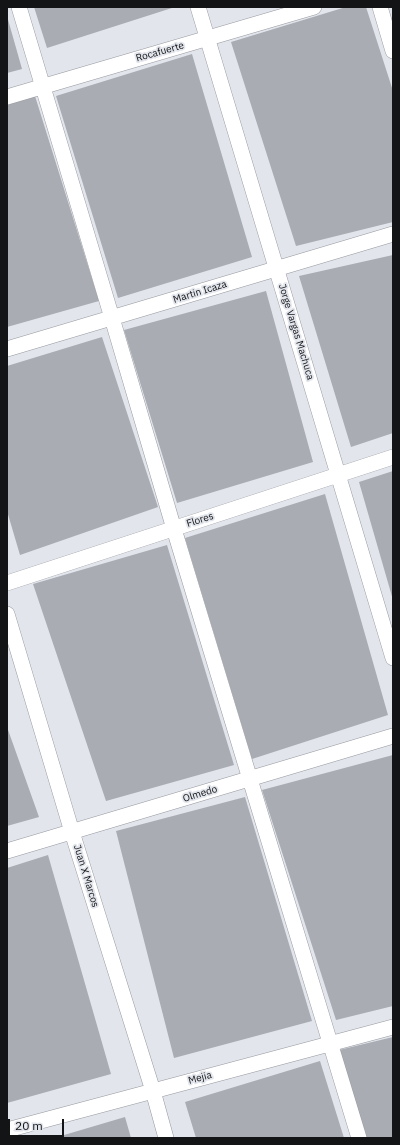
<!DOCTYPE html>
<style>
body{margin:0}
#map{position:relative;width:400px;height:1145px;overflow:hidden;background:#e2e5ec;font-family:"IBM Plex Sans",sans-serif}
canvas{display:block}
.frame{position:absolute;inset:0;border:8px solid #131416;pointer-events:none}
.scale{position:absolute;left:8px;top:1119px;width:56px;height:18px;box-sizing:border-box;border:2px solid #131416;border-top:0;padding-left:5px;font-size:12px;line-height:14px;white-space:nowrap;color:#131416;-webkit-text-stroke:3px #e2e5ec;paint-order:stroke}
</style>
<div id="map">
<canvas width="400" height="1145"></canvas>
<div class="frame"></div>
<div class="scale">20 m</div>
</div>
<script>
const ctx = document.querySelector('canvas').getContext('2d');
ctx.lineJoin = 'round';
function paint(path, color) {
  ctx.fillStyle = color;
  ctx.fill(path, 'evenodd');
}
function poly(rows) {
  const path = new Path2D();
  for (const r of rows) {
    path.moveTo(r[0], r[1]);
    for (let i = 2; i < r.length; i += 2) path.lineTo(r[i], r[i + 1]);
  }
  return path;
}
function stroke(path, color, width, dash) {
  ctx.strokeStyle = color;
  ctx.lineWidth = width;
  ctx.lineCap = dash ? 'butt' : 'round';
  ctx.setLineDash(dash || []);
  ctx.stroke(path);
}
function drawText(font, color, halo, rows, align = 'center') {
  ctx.font = font + ' "IBM Plex Sans",sans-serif';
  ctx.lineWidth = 3.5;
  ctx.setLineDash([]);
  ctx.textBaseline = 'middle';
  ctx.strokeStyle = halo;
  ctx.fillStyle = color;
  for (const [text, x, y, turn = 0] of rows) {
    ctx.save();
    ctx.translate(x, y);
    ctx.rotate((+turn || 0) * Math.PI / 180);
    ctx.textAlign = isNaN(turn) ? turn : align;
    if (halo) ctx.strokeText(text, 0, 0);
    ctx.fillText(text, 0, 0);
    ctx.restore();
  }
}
const building = poly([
 [34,7,175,7,47,48],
 [346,7,366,7,393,91,393,222,296,246,231,42],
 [7,16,22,69,7,73],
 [192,54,252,257,118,298,56,96],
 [35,96,99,301,7,327,7,105],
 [393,255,393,433,351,447,299,276],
 [266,291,313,462,177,503,124,330],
 [102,337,158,507,20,555,7,511,7,366],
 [393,471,393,600,359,482],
 [325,494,388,715,252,759,185,538],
 [167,545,234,765,106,801,33,584],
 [7,727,39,817,7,826],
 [393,755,393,1006,336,1020,262,790],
 [245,797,312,1021,174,1058,116,831],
 [48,855,111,1074,7,1103,7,868],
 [393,1037,393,1138,366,1138,339,1050],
 [320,1061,344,1138,196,1138,185,1102],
 [125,1117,131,1138,54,1138]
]);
const minor = poly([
 [19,7,112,318,174,529,359,1138],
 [198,7,393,658],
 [380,7,393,51],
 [7,97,314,7],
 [7,349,393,234],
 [7,583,393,457],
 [7,614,72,832,153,1091,166,1138],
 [7,851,393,736],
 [7,1130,393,1027]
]);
const streetNames = [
 ["Rocafuerte",160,52,-16],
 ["Martin Icaza",200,292,-17],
 ["Jorge Vargas Machuca",296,332,73],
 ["Flores",200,520,-18],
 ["Olmedo",200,794,-17],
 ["Juan X Marcos",86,876,73],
 ["Mejia",200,1078,-15]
];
paint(building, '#a9acb2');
stroke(minor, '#96999f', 16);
stroke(minor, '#fff', 15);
drawText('10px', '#131416', '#e2e5ec', streetNames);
</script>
